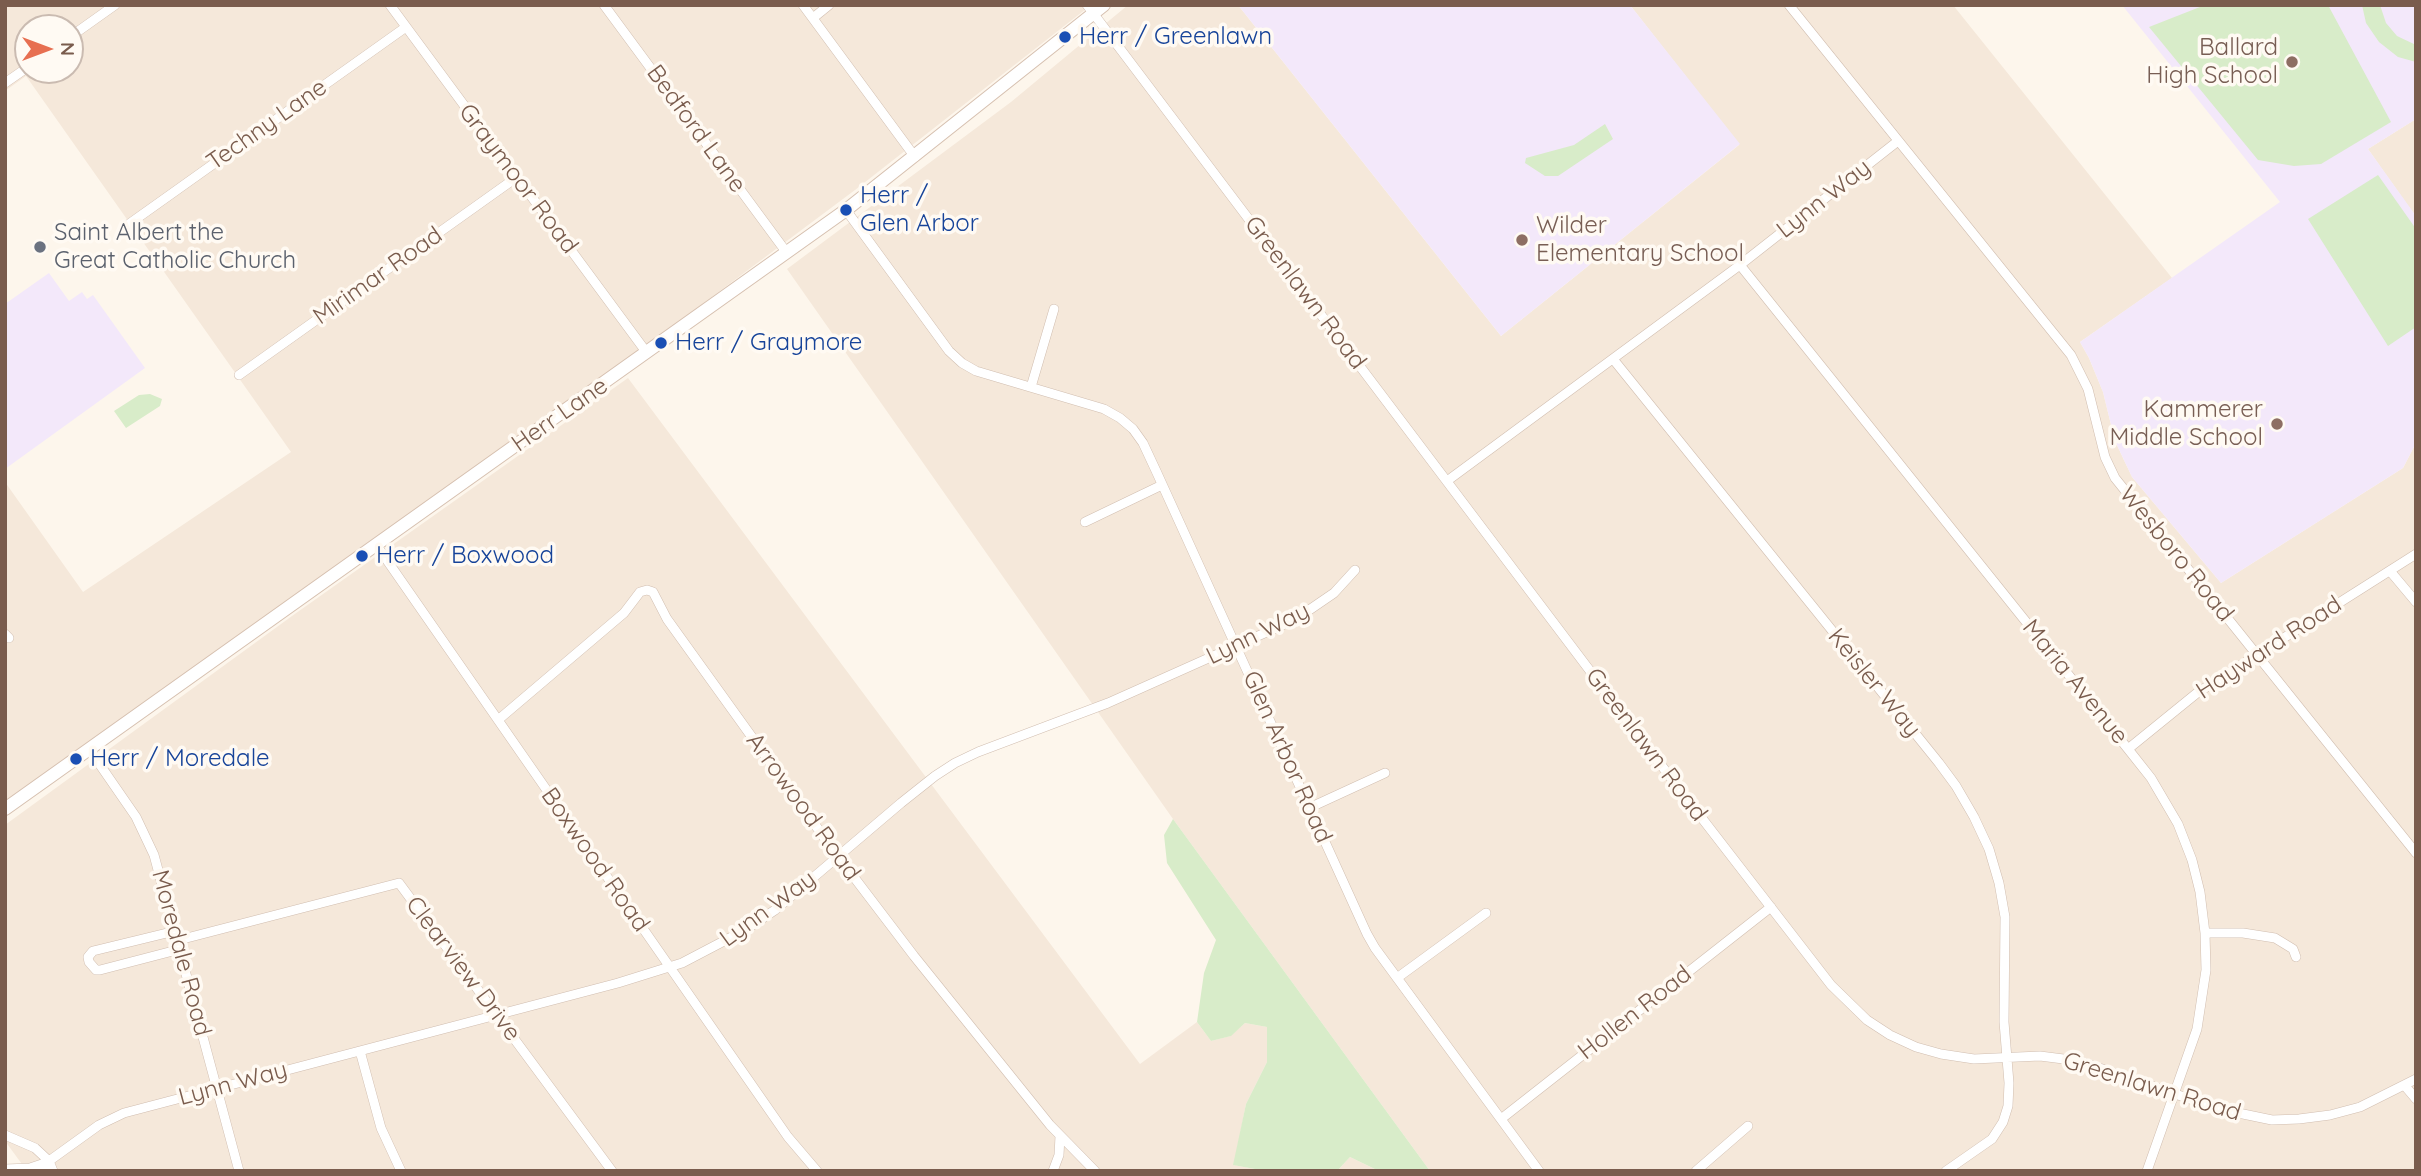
<!DOCTYPE html>
<style>
body{margin:0}
#map{position:relative;width:2421px;height:1176px;overflow:hidden;background:#fdf6ec;font-family:Quicksand,sans-serif}
canvas{display:block}
.frame{position:absolute;inset:0;border:7px solid #7a5c4d;pointer-events:none}
.north{position:absolute;left:14px;top:14px;width:70px;height:70px;box-sizing:border-box;background:#fffaf3;border:2px solid #cabbb1;border-radius:50%;rotate:90deg;font-size:19px;font-weight:700;line-height:28px;text-align:center;color:#7a5c4d}
.north::after{content:'';display:block;margin:auto;width:24px;height:32px;background:#e76f51;clip-path:polygon(50% 0,100% 100%,50% 72%,0 100%)}
</style>
<div id="map">
<canvas width="2421" height="1176"></canvas>
<div class="frame"></div>
<div class="north">N</div>
</div>
<script>
const ctx = document.querySelector('canvas').getContext('2d');
ctx.lineJoin = 'round';
function paint(path, color) {
  ctx.fillStyle = color;
  ctx.fill(path, 'evenodd');
}
function poly(rows) {
  const path = new Path2D();
  for (const r of rows) {
    path.moveTo(r[0], r[1]);
    for (let i = 2; i < r.length; i += 2) path.lineTo(r[i], r[i + 1]);
  }
  return path;
}
function stroke(path, color, width, dash) {
  ctx.strokeStyle = color;
  ctx.lineWidth = width;
  ctx.lineCap = dash ? 'butt' : 'round';
  ctx.setLineDash(dash || []);
  ctx.stroke(path);
}
function drawText(font, color, halo, rows, align = 'center') {
  ctx.font = font + ' Quicksand,sans-serif';
  ctx.lineWidth = 7;
  ctx.setLineDash([]);
  ctx.textBaseline = 'middle';
  ctx.strokeStyle = halo;
  ctx.fillStyle = color;
  for (const [text, x, y, turn = 0] of rows) {
    ctx.save();
    ctx.translate(x, y);
    ctx.rotate((+turn || 0) * Math.PI / 180);
    ctx.textAlign = isNaN(turn) ? turn : align;
    if (halo) ctx.strokeText(text, 0, 0);
    ctx.fillText(text, 0, 0);
    ctx.restore();
  }
}
const residential = poly([
 [5,5,1091,5,855,190,578,397,5,802,5,482,83,592,291,452,26,76,5,91],
 [28,28,70,28,70,70,28,70],
 [1128,5,1238,5,1501,336,1739,145,1630,5,1953,5,2172,278,2080,342,2089,358,2103,392,2115,441,2132,477,2221,583,2403,468,2416,443,2416,1171,1430,1171,1173,819,787,269,1011,102],
 [2416,119,2416,217,2368,149],
 [628,378,1140,1064,1197,1022,1211,1041,1230,1036,1245,1023,1267,1027,1267,1062,1246,1104,1234,1165,1266,1171,27,1171,5,1141,5,825,292,616],
 [1350,1157,1379,1171,1337,1171]
]);
const education = poly([
 [1238,5,1630,5,1740,144,1501,336],
 [2122,5,2416,5,2416,119,2368,149,2416,216,2416,443,2403,468,2221,583,2132,477,2115,441,2103,392,2089,358,2080,342,2280,202],
 [49,273,69,301,82,292,87,299,93,295,145,368,5,469,5,369,7,367,5,364,5,304]
]);
const green = poly([
 [2205,5,2328,5,2391,122,2321,164,2294,166,2258,160,2149,27],
 [2362,5,2380,5,2386,23,2397,36,2416,45,2416,62,2398,57,2379,42,2366,23],
 [1605,124,1613,139,1558,176,1545,176,1525,163,1526,158,1574,145],
 [2378,175,2416,229,2416,327,2388,346,2308,219],
 [150,394,162,399,160,406,126,428,114,411,139,395],
 [1173,819,1430,1171,1379,1171,1350,1157,1337,1171,1266,1171,1233,1165,1246,1104,1267,1062,1267,1027,1245,1023,1231,1036,1211,1041,1197,1022,1204,973,1216,940,1167,863,1164,835]
]);
const street = poly([
 [390,5,647,353],
 [604,5,787,253],
 [803,5,915,157],
 [1087,5,1677,786,1831,985,1867,1020,1890,1035,1916,1047,1941,1054,1974,1059,2040,1056,2079,1061,2219,1109,2272,1120,2299,1119,2330,1115,2360,1107,2416,1079],
 [1789,5,2071,355,2088,389,2105,457,2115,478,2416,853],
 [813,18,829,5],
 [70,37,115,5],
 [5,83,28,67],
 [846,210,949,351,962,363,976,371,1104,409,1120,418,1133,429,1143,443,1157,473,1367,934,1375,948,1539,1171],
 [129,224,406,27],
 [1740,265,2128,749,2151,778,2178,824,2192,860,2200,892,2205,933,2206,970,2197,1029,2147,1171],
 [1613,359,1939,763,1956,786,1974,817,1989,849,1999,883,2005,917,2004,1022,2009,1083,2008,1106,2003,1122,1992,1139,1946,1171],
 [239,375,517,177],
 [1031,387,1054,309],
 [1447,481,1740,265,1898,141],
 [1085,522,1162,485],
 [377,546,788,1137,817,1171],
 [2390,571,2416,602],
 [5,634,9,638],
 [498,720,624,613,640,592,647,590,653,592,667,619,831,847,914,956,1050,1125,1095,1171],
 [89,749,136,817,154,855,239,1171],
 [2128,749,2197,693,2416,554],
 [1309,808,1385,773],
 [167,933,179,940,173,951,100,970,96,970,89,962,88,957,93,951,167,933],
 [2205,933,2243,933,2275,938,2293,949,2296,957],
 [179,940,399,883,612,1171],
 [1397,978,1486,913],
 [360,1051,381,1128,401,1171],
 [2405,1086,2416,1099],
 [1501,1119,1771,907],
 [5,1135,35,1148,49,1161,53,1171],
 [5,1169,30,1168,48,1162],
 [42,1171,49,1161,99,1125,124,1113,618,983,682,963,745,930,775,910,901,803,935,776,955,763,978,752,1108,703,1296,619,1334,593,1355,570],
 [1053,1171,1059,1155,1060,1136],
 [1696,1171,1748,1126]
]);
const secondary = poly([
 [5,809,846,210,1104,5]
]);
const markers = [
 [1065,37,7,"#1a4fb4"],
 [2292,62,7,"#8d6e63"],
 [846,210,7,"#1a4fb4"],
 [1522,240,7,"#8d6e63"],
 [40,247,7,"#6b7280"],
 [661,343,7,"#1a4fb4"],
 [2277,424,7,"#8d6e63"],
 [362,556,7,"#1a4fb4"],
 [76,759,7,"#1a4fb4"]
];
const transitNames = [
 ["Herr / Greenlawn",1079,37],
 ["Herr /",860,196],
 ["Glen Arbor",860,224],
 ["Herr / Graymore",675,343],
 ["Herr / Boxwood",376,556],
 ["Herr / Moredale",90,759]
];
const educationNames = [
 ["Ballard",2278,48],
 ["High School",2278,76],
 ["Wilder",1536,226,"left"],
 ["Elementary School",1536,254,"left"],
 ["Kammerer",2263,410],
 ["Middle School",2263,438]
];
const streetNames = [
 ["Techny Lane",267,125,-35],
 ["Bedford Lane",696,129,54],
 ["Graymoor Road",518,179,53],
 ["Lynn Way",1824,199,-38],
 ["Mirimar Road",378,276,-35],
 ["Greenlawn Road",1305,293,53],
 ["Herr Lane",560,415,-35],
 ["Wesboro Road",2176,554,51],
 ["Lynn Way",1258,634,-26],
 ["Hayward Road",2269,648,-33],
 ["Maria Avenue",2075,682,51],
 ["Keisler Way",1874,683,51],
 ["Greenlawn Road",1646,745,53],
 ["Glen Arbor Road",1287,757,66],
 ["Arrowood Road",803,807,54],
 ["Boxwood Road",595,860,55],
 ["Lynn Way",768,909,-36],
 ["Moredale Road",181,953,75],
 ["Clearview Drive",463,969,53],
 ["Hollen Road",1635,1013,-38],
 ["Lynn Way",233,1084,-15],
 ["Greenlawn Road",2152,1087,17]
];
const worshipNames = [
 ["Saint Albert the",54,233],
 ["Great Catholic Church",54,261]
];
paint(residential, '#f5e8da');
paint(education, '#f3e8fa');
paint(green, '#d8ecc9');
stroke(street, '#d1beb0', 10);
stroke(secondary, '#d6c0b0', 14);
stroke(street, '#fff', 9);
stroke(secondary, '#fff', 12);
for (const [x, y, r, color] of markers) {
  const dot = new Path2D();
  dot.arc(x, y, r, 0, 2 * Math.PI);
  ctx.fillStyle = color;
  ctx.fill(dot);
  stroke(dot, '#fffaf3', 2.5);
}
drawText('24px', '#164399', '#fffaf3', transitNames, 'left');
drawText('24px', '#785e54', '#fffaf3', educationNames, 'right');
drawText('24px', '#7a5c4d', '#fffaf3', streetNames);
drawText('24px', '#5b616d', '#fffaf3', worshipNames, 'left');
</script>
